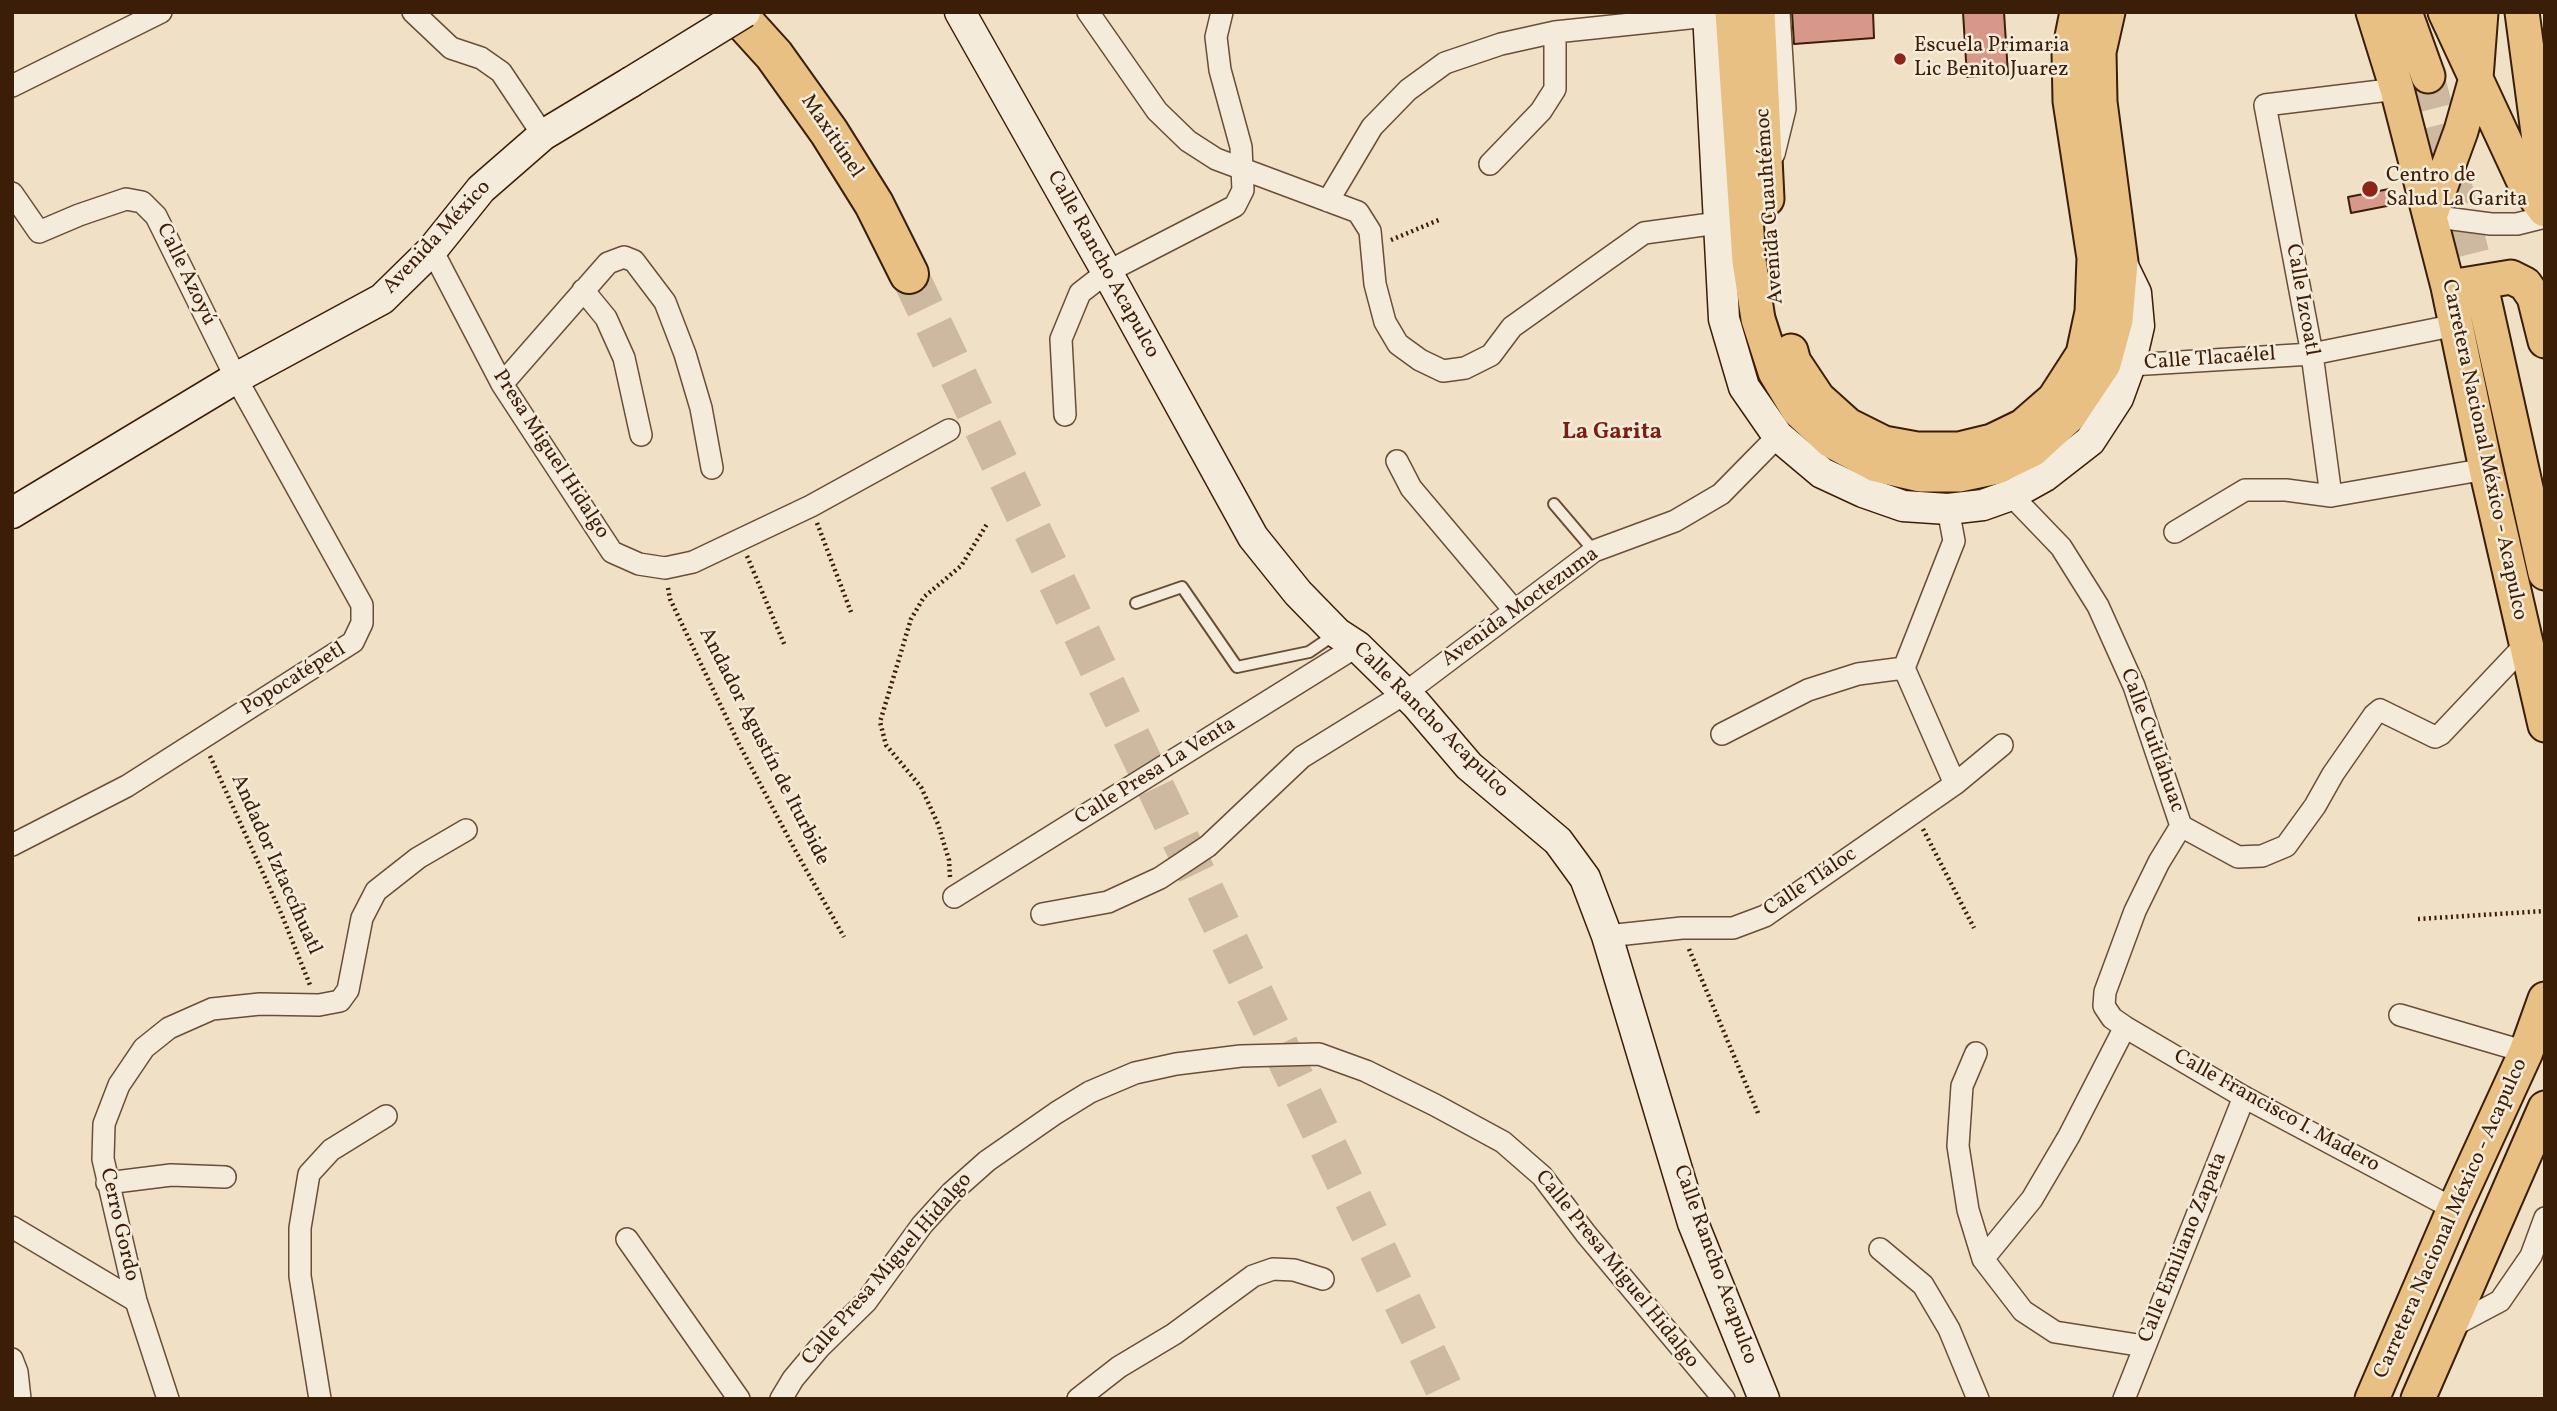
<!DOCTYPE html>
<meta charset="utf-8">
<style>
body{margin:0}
#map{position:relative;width:2557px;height:1411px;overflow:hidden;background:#f0e0c6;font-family:Vollkorn,serif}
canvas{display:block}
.frame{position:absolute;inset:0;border:14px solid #3b1e07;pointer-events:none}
</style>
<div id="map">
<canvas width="2557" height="1411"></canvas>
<div class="frame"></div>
</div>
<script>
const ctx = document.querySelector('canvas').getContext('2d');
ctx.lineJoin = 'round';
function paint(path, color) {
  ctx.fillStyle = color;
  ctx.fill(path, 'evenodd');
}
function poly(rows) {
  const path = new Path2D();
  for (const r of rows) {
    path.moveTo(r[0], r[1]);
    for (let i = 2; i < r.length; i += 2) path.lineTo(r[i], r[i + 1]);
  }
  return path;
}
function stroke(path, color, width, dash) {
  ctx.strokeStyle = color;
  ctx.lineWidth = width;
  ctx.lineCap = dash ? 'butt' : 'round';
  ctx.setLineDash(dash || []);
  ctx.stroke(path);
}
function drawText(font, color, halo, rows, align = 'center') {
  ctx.font = font + ' Vollkorn,serif';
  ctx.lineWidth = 5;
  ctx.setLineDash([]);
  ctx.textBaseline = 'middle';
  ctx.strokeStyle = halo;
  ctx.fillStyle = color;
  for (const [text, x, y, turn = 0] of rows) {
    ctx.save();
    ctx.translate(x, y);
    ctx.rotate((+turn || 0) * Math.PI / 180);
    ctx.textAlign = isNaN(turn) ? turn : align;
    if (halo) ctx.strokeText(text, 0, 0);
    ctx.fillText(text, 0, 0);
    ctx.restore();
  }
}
const building = poly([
 [1792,12,1873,12,1874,38,1794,44,1792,12],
 [1963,12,2004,12,2008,74,1967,77,1963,12],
 [2389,189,2392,205,2351,213,2348,197,2389,189]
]);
const primaryTunnel = poly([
 [2428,76,2484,299]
]);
const highwayTunnel = poly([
 [909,274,1449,1399]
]);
const path = poly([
 [1391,240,1441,219],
 [817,523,851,612],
 [747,556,785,646],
 [668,588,670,599,739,744,795,850,844,937],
 [210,756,281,913,310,985],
 [1923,829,1974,928],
 [950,877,949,860,938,824,921,787,886,745,880,722,911,619,924,597,961,566,987,524],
 [2418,919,2545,911],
 [1689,949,1758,1113]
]);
const lane = poly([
 [1554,504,1594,551],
 [1136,603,1182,587,1237,667,1309,652,1334,635]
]);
const street = poly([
 [413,12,451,48,481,58,501,72,543,135],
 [1088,12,1157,111,1188,141,1216,159,1358,212,1370,231,1375,284,1385,322,1398,344,1420,360,1443,371,1465,368,1491,355,1512,327,1644,233,1718,223],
 [12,86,161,12],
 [1774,154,1785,109,1779,12],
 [1490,164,1541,111,1555,89,1555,32],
 [12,193,39,232,79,215,126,199,142,202,156,216,236,378,362,605,362,623,353,642,127,786,12,845],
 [1328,201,1372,127,1408,90,1445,63,1501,44,1555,32,1708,16],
 [2430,216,2491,224,2517,224,2545,217],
 [432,250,502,384,612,552,639,564,665,568,693,562,811,506,949,430],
 [583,290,606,318,624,358,641,435],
 [2130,365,2312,354,2456,325],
 [502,384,608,263,624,257,634,261,665,302,685,354,701,408,712,468],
 [1065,415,1061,339,1080,293,1107,272,1235,206,1243,190,1241,147,1220,70,1216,37,1222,12],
 [1397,461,1411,488,1514,610],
 [2011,495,2061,547,2098,606,2134,686,2181,826,2159,862,2135,911,2105,992,2104,1006,2112,1018,2125,1027,2244,1097,2454,1209],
 [2331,496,2312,354,2265,105,2397,89],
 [1948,509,1954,541,1904,668,1955,784],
 [2175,532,2245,490,2286,490,2331,496,2486,469],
 [1722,734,1808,690,1858,674,1904,668],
 [2181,826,2238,857,2262,856,2286,846,2315,806,2333,774,2374,715,2380,710,2435,737,2441,734,2526,644],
 [954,897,1357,646],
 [1042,914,1108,902,1160,878,1208,846,1302,757,1404,694,1594,551,1675,521,1721,494,1778,436],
 [1607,936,1682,928,1733,928,1765,916,1955,784,2002,745],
 [2400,1015,2526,1052],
 [1976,1053,1962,1086,1958,1146,1968,1210,1983,1259,2023,1311,2055,1332,2144,1346],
 [107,1183,171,1175,225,1177],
 [12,1227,136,1301],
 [627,1239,739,1399],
 [1880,1249,1923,1285,1949,1329,1978,1399],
 [1983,1259,2032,1199,2069,1136,2125,1027],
 [2449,1328,2500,1301,2531,1256,2545,1218],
 [12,1359,17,1372,20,1399],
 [168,1399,136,1301,103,1159,104,1124,119,1085,144,1048,169,1028,212,1009,260,1004,319,1005,340,1001,348,990,362,918,376,891,418,858,466,830],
 [320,1399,300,1276,300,1228,309,1174,331,1150,386,1116],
 [781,1399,793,1379,819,1348,866,1302,922,1225,951,1193,987,1161,1056,1113,1090,1092,1135,1073,1176,1064,1241,1056,1319,1054,1366,1071,1435,1105,1503,1142,1542,1176,1586,1234,1724,1399],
 [1078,1399,1119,1367,1174,1334,1253,1276,1273,1269,1294,1270,1323,1279],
 [2124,1399,2244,1097]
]);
const secondary = poly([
 [960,12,1107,272,1253,537,1298,593,1337,633,1357,646,1416,704,1469,766,1558,841,1585,878,1607,936,1693,1223,1764,1399],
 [1708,12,1724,319,1744,387,1778,436,1822,473,1863,492,1903,506,1948,509,1983,505,2011,495,2045,476,2090,441,2118,398,2130,365,2139,326,2136,293,2121,262],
 [12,513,236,378,382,299,432,250,481,189,543,135,631,82]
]);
const primary = poly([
 [1732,12,1749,261,1758,319,1775,372,1798,410,1831,441,1876,465,1920,475,1959,475,1997,467,2032,450,2069,416,2104,364,2116,320,2121,262,2100,102,2099,52,2108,12],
 [1758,12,1767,199],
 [2373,12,2397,89,2448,287,2486,469,2545,725],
 [2405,12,2428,76],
 [2445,12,2524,182,2545,210],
 [2522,12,2545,185],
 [2430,216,2461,131,2476,78,2481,12],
 [2450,287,2511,277,2525,284,2534,297,2545,341],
 [2484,299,2545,573],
 [1791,351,1794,362,1818,398,1848,425,1884,443,1917,449,1959,449,1992,441,2023,426,2054,399,2083,354,2092,312,2094,258,2070,101,2069,52,2077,12],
 [2372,1399,2454,1209,2526,1052,2545,999],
 [2418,1399,2545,1108]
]);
const highway = poly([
 [735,12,774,55,829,132,874,204,909,274]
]);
const secondaryBridge = poly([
 [631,82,745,12]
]);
const markers = [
 [1900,59,7,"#8f2418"],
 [2370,189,9,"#8f2418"]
];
const poiNames = [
 ["Escuela Primaria",1914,47],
 ["Lic Benito Juarez",1914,71],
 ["Centro de",2386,177],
 ["Salud La Garita",2386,201]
];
const streetNames = [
 ["Maxitúnel",831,137,56],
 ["Avenida Cuauhtémoc",1771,206,-94],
 ["Avenida México",438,238,-47],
 ["Calle Rancho Acapulco",1102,265,61],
 ["Calle Azoyú",185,275,64],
 ["Calle Izcoatl",2301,300,80],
 ["Calle Tlacaélel",2210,360,-4],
 ["Carretera Nacional México - Acapulco",2483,450,78],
 ["Presa Miguel Hidalgo",550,455,57],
 ["Avenida Moctezuma",1521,608,-36],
 ["Popocatépetl",294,680,-32],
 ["Calle Rancho Acapulco",1430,721,45],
 ["Calle Cuitláhuac",2151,741,70],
 ["Andador Agustín de Iturbide",763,747,63],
 ["Calle Presa La Venta",1156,772,-32],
 ["Andador Iztaccíhuatl",275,865,66],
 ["Calle Tláloc",1811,883,-34],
 ["Calle Francisco I. Madero",2276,1112,29],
 ["Carretera Nacional México - Acapulco",2452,1219,-66],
 ["Cerro Gordo",118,1225,77],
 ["Calle Emiliano Zapata",2184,1248,-68],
 ["Calle Rancho Acapulco",1714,1265,70],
 ["Calle Presa Miguel Hidalgo",888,1270,-49],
 ["Calle Presa Miguel Hidalgo",1616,1270,51]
];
const neighbourhoodNames = [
 ["La Garita",1612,434]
];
paint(building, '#d89889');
stroke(building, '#3b1e07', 2);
stroke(primaryTunnel, '#ccb9a0', 33, [33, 17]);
stroke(highwayTunnel, '#ccb9a0', 38, [38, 19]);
stroke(lane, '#684e37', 14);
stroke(street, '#684e37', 24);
stroke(secondary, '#3b1e07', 33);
stroke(primary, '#3b1e07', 37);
stroke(highway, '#3b1e07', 42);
stroke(path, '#3b1e07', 4.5, [2, 3.5]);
stroke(lane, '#f5ebda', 10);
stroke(street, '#f5ebda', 21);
stroke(secondary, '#f5ebda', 30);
stroke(primary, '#e8c083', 33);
stroke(highway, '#e8c083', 38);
stroke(secondaryBridge, '#3b1e07', 33, []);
stroke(secondaryBridge, '#f5ebda', 30);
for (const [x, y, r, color] of markers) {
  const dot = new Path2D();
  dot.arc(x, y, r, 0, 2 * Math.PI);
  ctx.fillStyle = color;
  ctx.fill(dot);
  stroke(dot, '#f5ebda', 2.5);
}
drawText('21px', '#3b1e07', '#f5ebda', poiNames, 'left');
drawText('21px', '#3b1e07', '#f5ebda', streetNames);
drawText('bold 23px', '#7a1f14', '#f5ebda', neighbourhoodNames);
</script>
